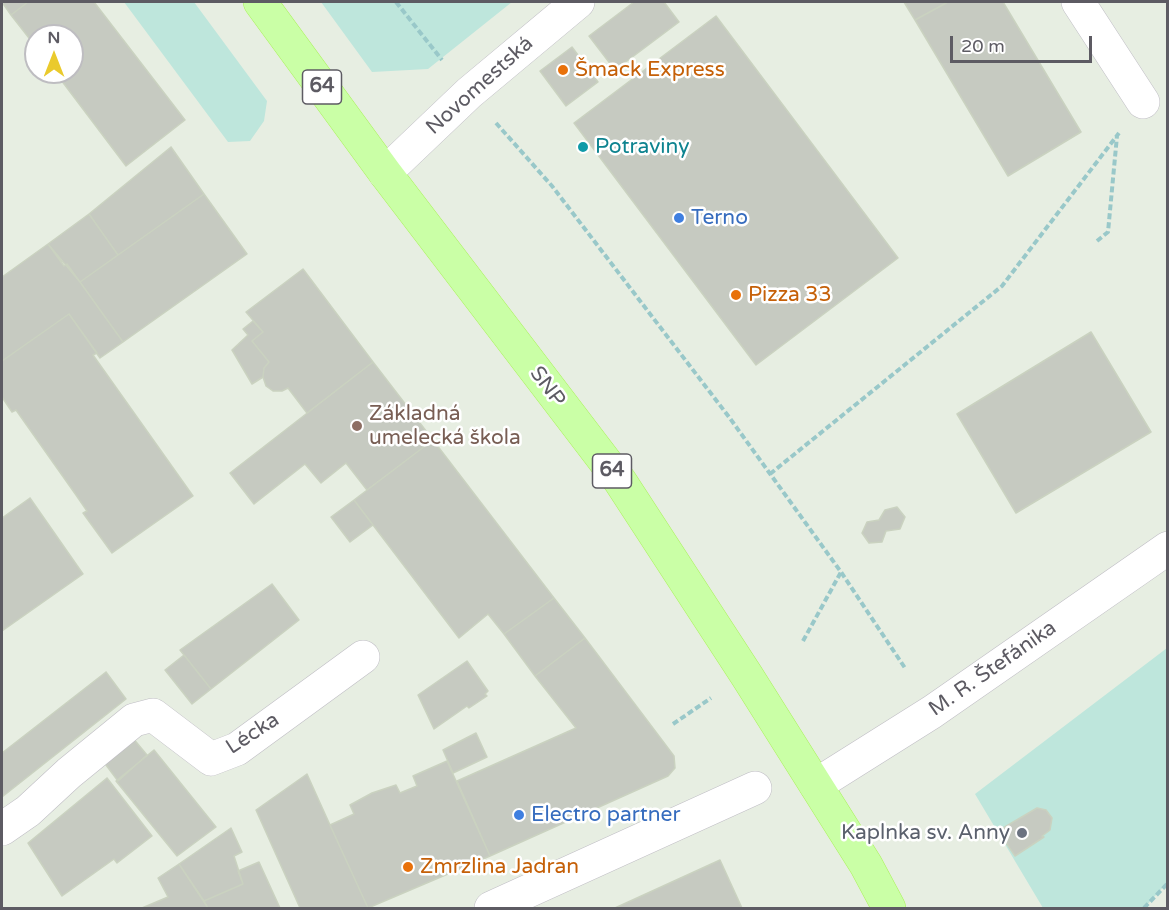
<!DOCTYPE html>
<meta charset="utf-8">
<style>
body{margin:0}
#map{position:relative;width:1169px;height:910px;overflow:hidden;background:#e7eee2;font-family:"Varela Round",sans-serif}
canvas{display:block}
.frame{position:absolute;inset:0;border:3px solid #5d5b63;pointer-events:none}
.north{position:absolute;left:24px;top:24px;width:60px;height:60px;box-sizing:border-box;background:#fff;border:2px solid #bebdc1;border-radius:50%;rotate:0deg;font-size:16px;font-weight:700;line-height:24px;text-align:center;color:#5d5b63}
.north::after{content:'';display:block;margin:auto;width:21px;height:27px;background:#eaca2c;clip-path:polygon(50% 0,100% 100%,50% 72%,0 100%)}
.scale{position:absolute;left:950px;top:36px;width:142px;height:27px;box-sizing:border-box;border:3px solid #5d5b63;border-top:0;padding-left:8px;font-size:18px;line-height:21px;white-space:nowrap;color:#5d5b63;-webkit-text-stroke:4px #fff;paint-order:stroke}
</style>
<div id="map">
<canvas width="1169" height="910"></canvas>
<div class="frame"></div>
<div class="north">N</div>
<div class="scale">20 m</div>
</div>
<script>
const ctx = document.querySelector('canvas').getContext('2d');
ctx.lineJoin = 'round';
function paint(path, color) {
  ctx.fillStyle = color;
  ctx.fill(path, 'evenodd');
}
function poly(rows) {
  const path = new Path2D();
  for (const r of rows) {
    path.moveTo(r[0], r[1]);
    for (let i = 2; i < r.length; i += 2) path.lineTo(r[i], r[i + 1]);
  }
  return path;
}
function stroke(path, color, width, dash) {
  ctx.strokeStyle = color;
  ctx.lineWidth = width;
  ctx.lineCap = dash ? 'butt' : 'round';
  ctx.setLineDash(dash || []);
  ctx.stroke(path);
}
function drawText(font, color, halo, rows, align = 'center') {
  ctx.font = font + ' "Varela Round",sans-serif';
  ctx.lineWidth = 5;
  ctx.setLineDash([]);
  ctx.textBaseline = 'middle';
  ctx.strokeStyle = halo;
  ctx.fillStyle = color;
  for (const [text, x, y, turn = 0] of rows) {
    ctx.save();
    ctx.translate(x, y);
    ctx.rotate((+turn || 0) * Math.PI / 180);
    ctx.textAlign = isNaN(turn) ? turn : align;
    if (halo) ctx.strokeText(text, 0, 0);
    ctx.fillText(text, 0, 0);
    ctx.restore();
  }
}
const green = poly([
 [124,2,194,2,267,101,264,121,250,141,228,142],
 [321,2,512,2,428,69,372,72],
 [1167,648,1167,883,1144,908,1043,908,975,794]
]);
const building = poly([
 [2,2,28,2,11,15,2,2],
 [28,2,94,2,185,120,126,166,55,72,72,72,72,36,36,36,36,47,11,15,28,2],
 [634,2,664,2,679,22,615,70,589,36,634,2],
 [904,2,948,2,915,20,904,2],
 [948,2,1003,2,1081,132,1008,176,915,20,948,2],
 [716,16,898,258,756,365,574,123,716,16],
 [572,47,598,82,566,106,540,71,572,47],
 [171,147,204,194,118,255,89,214,171,147],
 [204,194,247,254,123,342,80,282,204,194],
 [89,214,118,255,80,282,48,244,89,214],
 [48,244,64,266,67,264,123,342,100,358,69,314,2,361,2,277,48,244],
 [303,269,373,362,307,413,288,388,282,391,273,391,266,386,263,377,264,368,269,362,252,341,263,332,246,312,303,269],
 [69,314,97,353,93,355,193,496,112,553,83,513,87,511,76,495,16,410,12,412,2,397,2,361,69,314],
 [253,321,263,332,252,341,269,362,264,368,263,377,252,384,232,350,248,335,243,329,253,321],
 [1091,332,1151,432,1016,513,957,414,1091,332],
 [373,362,433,440,367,490,346,463,321,483,305,464,254,504,230,473,373,362],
 [433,440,554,598,504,634,488,614,459,638,354,500,433,440],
 [30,498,83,574,2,631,2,518,30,498],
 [354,500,373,525,350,542,331,517,354,500],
 [897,507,905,517,900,529,886,531,882,542,869,543,862,533,867,522,879,520,885,510,897,507],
 [272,584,299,620,211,689,180,650,272,584],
 [554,598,585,638,535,676,504,634,554,598],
 [585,638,674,756,675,768,668,776,490,856,457,781,576,728,535,676,585,638],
 [184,655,211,689,192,704,165,670,184,655],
 [467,661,488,691,485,694,487,696,469,708,467,706,434,729,418,695,467,661],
 [106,672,126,699,2,797,2,753,106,672],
 [476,733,487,757,453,773,443,750,476,733],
 [132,737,147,755,118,781,103,761,132,737],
 [154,750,216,827,177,856,116,781,154,750],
 [447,761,490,856,368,908,330,825,354,814,350,805,372,793,396,785,400,793,417,786,413,776,447,761],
 [307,774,330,825,368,908,300,908,256,810,307,774],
 [107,778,152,836,117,863,114,859,62,896,28,843,107,778],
 [1037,808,1046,810,1052,818,1050,830,1042,836,1044,837,1015,856,998,831,1037,808],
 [231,828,242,852,234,856,243,884,204,901,179,864,231,828],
 [720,860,742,908,615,908,720,860],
 [259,862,280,908,208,908,204,901,243,884,238,871,259,862],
 [179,864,208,908,142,908,168,897,158,878,179,864]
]);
const path = poly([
 [396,2,442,60],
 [496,123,552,186,729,417,841,572,905,668],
 [1097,241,1108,232,1117,136],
 [770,474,1002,286,1119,133],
 [803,641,841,572],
 [673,724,711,698],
 [1144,908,1168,883]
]);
const minor = poly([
 [1078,2,1143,102],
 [385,173,469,93,578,2],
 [816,785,932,712,1168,548],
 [2,829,28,811,69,773,134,720,153,715,211,759,237,749,363,657],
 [491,908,755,788]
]);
const major = poly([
 [260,2,385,173,620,481,747,676,866,865,889,908]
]);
const markers = [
 [563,70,6,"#e8710a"],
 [583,147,6,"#0f9aa8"],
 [679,218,6,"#3f7fe0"],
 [736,295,6,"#e8710a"],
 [357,426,6,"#8d6e63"],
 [519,815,6,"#3f7fe0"],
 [1022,833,6,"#6b7280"],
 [408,867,6,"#e8710a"]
];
const shields = [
 [322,87,39],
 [612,471,39]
];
const shieldNames = [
 ["64",322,87],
 ["64",612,471]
];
const foodNames = [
 ["Šmack Express",575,70],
 ["Pizza 33",748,295],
 ["Zmrzlina Jadran",420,867]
];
const streetNames = [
 ["Novomestská",480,86,-42],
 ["SNP",547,387,53],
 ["M. R. Štefánika",993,669,-35],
 ["Lécka",253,734,-33]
];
const cultureNames = [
 ["Potraviny",595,147]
];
const shopNames = [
 ["Terno",691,218],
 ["Electro partner",531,815]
];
const educationNames = [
 ["Základná",369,414],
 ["umelecká škola",369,438]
];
const worshipNames = [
 ["Kaplnka sv. Anny",1010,833]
];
paint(green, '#bee6dc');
paint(building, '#c6cac1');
stroke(building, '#cad2c0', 1.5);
stroke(minor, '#bfbdc4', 34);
stroke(major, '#a9f257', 34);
stroke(path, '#99c8c9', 4, [6, 3]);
stroke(minor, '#fff', 33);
stroke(major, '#caffa6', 33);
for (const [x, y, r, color] of markers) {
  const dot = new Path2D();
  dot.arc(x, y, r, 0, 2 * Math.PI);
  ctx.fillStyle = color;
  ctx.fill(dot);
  stroke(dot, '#fff', 2);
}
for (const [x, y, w] of shields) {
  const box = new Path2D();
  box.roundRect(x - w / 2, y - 17, w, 34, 4.5);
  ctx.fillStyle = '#fff';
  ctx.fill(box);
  stroke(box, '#5d5b63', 1.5);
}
drawText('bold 20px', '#5d5b63', null, shieldNames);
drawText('21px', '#c56008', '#fff', foodNames, 'left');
drawText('21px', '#5d5b63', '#fff', streetNames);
drawText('21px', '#0d838f', '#fff', cultureNames, 'left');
drawText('21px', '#366cbe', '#fff', shopNames, 'left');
drawText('21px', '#785e54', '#fff', educationNames, 'left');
drawText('21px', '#5b616d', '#fff', worshipNames, 'right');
</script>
